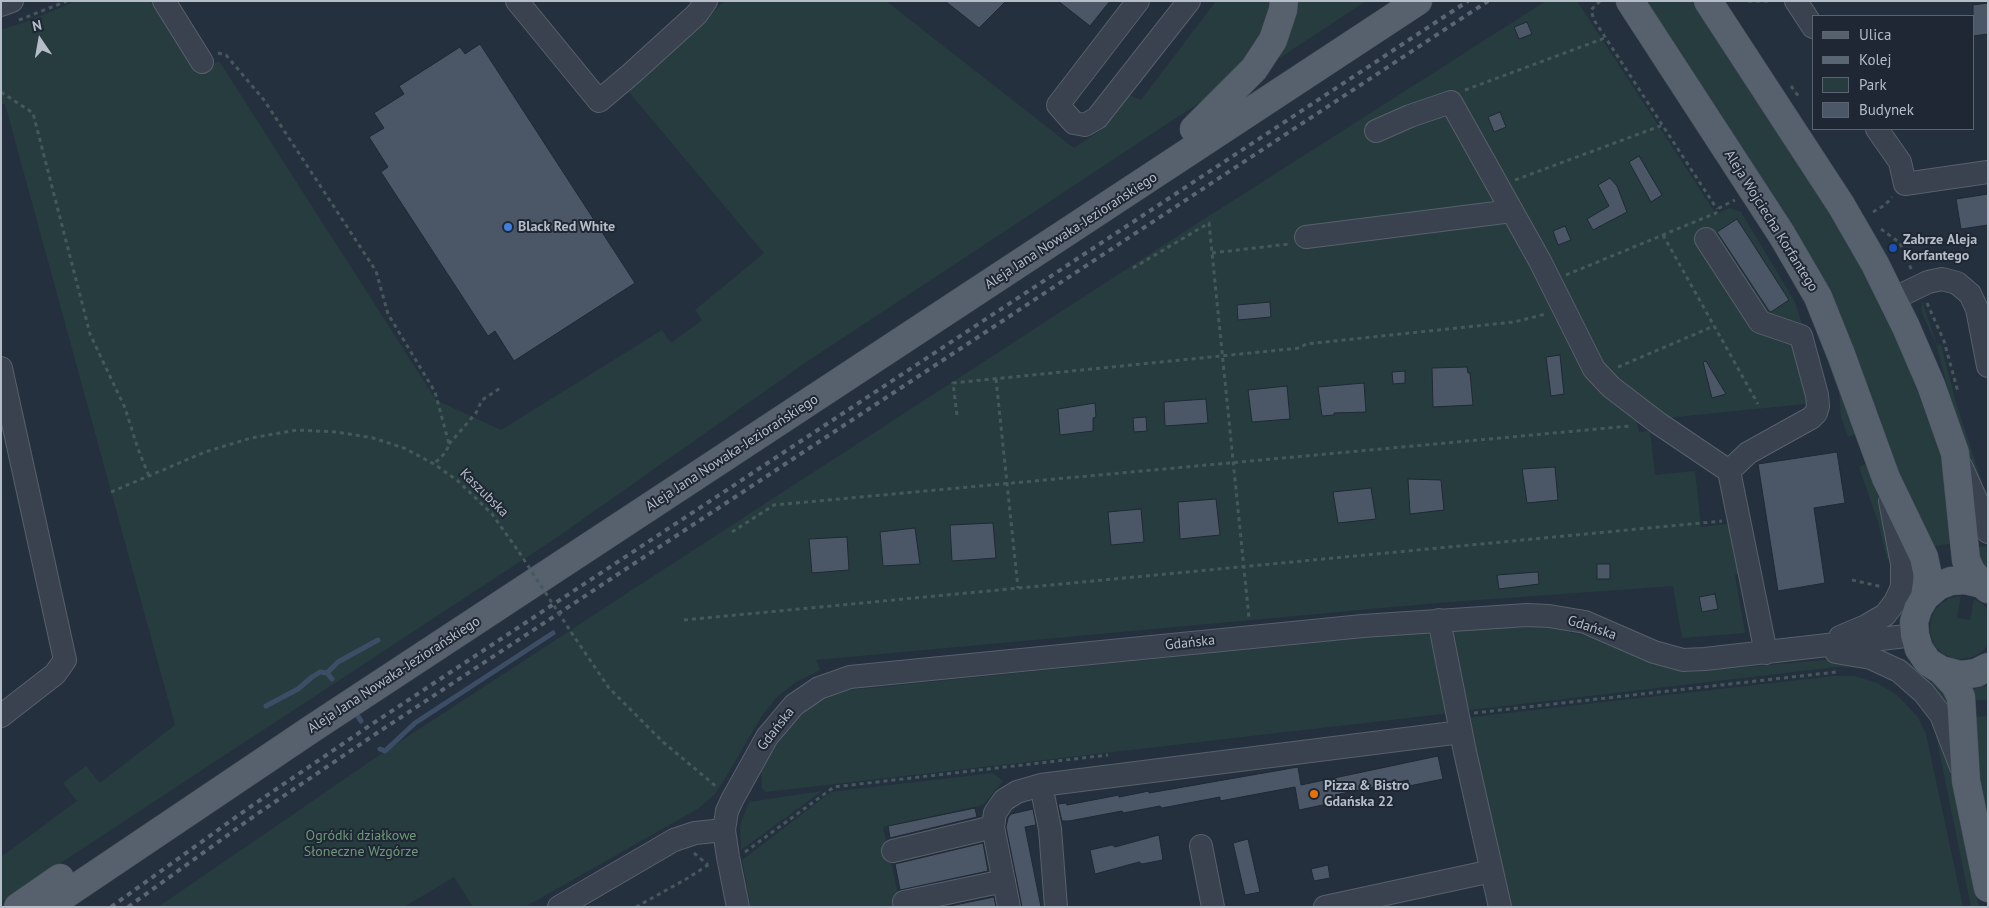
<!DOCTYPE html>
<meta charset="utf-8">
<style>
body{margin:0}
#map{position:relative;width:1989px;height:908px;overflow:hidden;background:#25303e;font-family:"PT Sans",sans-serif}
canvas{display:block}
.frame{position:absolute;inset:0;border:2px solid #b5bdc9;pointer-events:none}
.legend{position:absolute;left:1812px;top:15px;width:162px;height:115px;box-sizing:border-box;background:#1e2733;border:1px solid #5a636f;margin:0;padding:6px 9px;list-style:none;font-size:15px;color:#b5bdc9}
.legend li{display:flex;align-items:center;gap:10px;height:25px}
.legend b{width:25px;border:1px solid #5a636f}
.north{position:absolute;left:15px;top:15px;width:50px;height:50px;-webkit-text-stroke:4px #1e2733;paint-order:stroke;rotate:348deg;font-size:14px;font-weight:700;line-height:20px;text-align:center;color:#b5bdc9}
.north::after{content:'';display:block;margin:auto;width:18px;height:22px;background:#b5bdc9;clip-path:polygon(50% 0,100% 100%,50% 72%,0 100%)}
</style>
<div id="map">
<canvas width="1989" height="908"></canvas>
<div class="frame"></div>
<ul class="legend">
<li><b style="height:6px;background:#57616e"></b>Ulica</li>
<li><b style="height:6px;background:#5b6675"></b>Kolej</li>
<li><b style="height:14px;background:#273c3f"></b>Park</li>
<li><b style="height:14px;background:#4b5766"></b>Budynek</li>
</ul>
<div class="north">N</div>
</div>
<script>
const ctx = document.querySelector('canvas').getContext('2d');
ctx.lineJoin = 'round';
function paint(path, color) {
  ctx.fillStyle = color;
  ctx.fill(path, 'evenodd');
}
function poly(rows) {
  const path = new Path2D();
  for (const r of rows) {
    path.moveTo(r[0], r[1]);
    for (let i = 2; i < r.length; i += 2) path.lineTo(r[i], r[i + 1]);
  }
  return path;
}
function stroke(path, color, width, dash) {
  ctx.strokeStyle = color;
  ctx.lineWidth = width;
  ctx.lineCap = dash ? 'butt' : 'round';
  ctx.setLineDash(dash || []);
  ctx.stroke(path);
}
function drawText(font, color, halo, rows, align = 'center') {
  ctx.font = font + ' "PT Sans",sans-serif';
  ctx.lineWidth = 4;
  ctx.setLineDash([]);
  ctx.textBaseline = 'middle';
  ctx.strokeStyle = halo;
  ctx.fillStyle = color;
  for (const [text, x, y, turn = 0] of rows) {
    ctx.save();
    ctx.translate(x, y);
    ctx.rotate((+turn || 0) * Math.PI / 180);
    ctx.textAlign = isNaN(turn) ? turn : align;
    if (halo) ctx.strokeText(text, 0, 0);
    ctx.fillText(text, 0, 0);
    ctx.restore();
  }
}
const green = poly([
 [76,1,150,1,161,15,195,73,219,61,436,400,501,430,662,330,671,343,702,320,695,310,764,253,628,91,725,1,886,1,1074,148,1101,130,1129,95,1141,100,1216,1,1278,1,1271,30,1214,93,805,363,556,538,1,902,1,857,77,801,63,783,86,766,100,783,175,725,5,104,1,104,1,30,28,21],
 [1293,1,1366,1,1281,57,1276,57],
 [1546,1,1577,1,1716,214,1729,208,1741,212,1795,302,1807,340,1824,402,1637,421,1639,432,1650,431,1655,475,1695,471,1701,527,1734,523,1743,572,1735,575,1745,633,1682,638,1673,586,1437,603,816,660,820,670,796,682,777,697,761,717,726,777,715,794,699,808,525,907,473,907,454,877,404,907,158,907,381,754,655,575,1176,237],
 [1645,1,1692,1,1794,155,1859,263,1907,363,1937,443,1943,464,1954,543,1930,547,1908,501,1833,299,1816,266,1760,175],
 [1922,301,1937,345,1941,344,1955,399,1988,501,1988,513,1951,400,1936,344,1922,313],
 [1814,324,1815,324,1856,434,1848,437,1841,416,1839,393],
 [1866,464,1887,522,1896,561,1887,559,1878,522,1859,467],
 [1986,546,1988,552,1988,572,1982,565,1976,548],
 [1961,596,1957,618,1970,620,1974,599,1983,604,1988,610,1988,645,1982,652,1972,657,1962,659,1952,658,1942,653,1935,646,1930,632,1931,620,1935,610,1942,603,1950,598],
 [1532,627,1551,628,1587,636,1648,662,1674,670,1689,672,1825,660,1843,661,1864,667,1859,668,1836,667,1462,711,1451,636,1455,632,1468,629],
 [1424,632,1432,637,1451,713,766,792,762,788,761,769,768,756,797,719,812,706,832,696,850,690],
 [1889,655,1904,659,1915,666,1943,689,1950,704,1942,705],
 [1834,676,1855,676,1877,683,1896,694,1917,716,1926,734,1963,907,1506,907,1464,718],
 [1988,685,1988,700,1972,700,1969,690],
 [1988,716,1988,821,1980,784,1973,717],
 [1934,726,1945,747,1979,907,1971,907],
 [993,773,1003,781,983,805,883,827,901,907,751,907,742,860,831,792],
 [822,791,741,850,740,825,749,802]
]);
const stream = poly([
 [327,673,332,679],
 [266,706,298,689,312,677,320,672,327,673,338,662,378,640],
 [357,715,361,721],
 [380,749,385,751,415,723,553,633]
]);
const building = poly([
 [945,1,1006,1,979,28,945,1],
 [1058,1,1110,1,1090,26,1058,1],
 [1988,3,1988,34,1973,36,1973,5,1988,3],
 [1527,22,1532,34,1519,39,1514,27,1527,22],
 [480,44,635,283,514,361,495,331,488,336,381,172,388,167,369,137,384,128,374,113,404,94,399,86,460,47,465,54,480,44],
 [1500,112,1506,127,1494,132,1488,117,1500,112],
 [1639,156,1662,195,1651,202,1629,162,1639,156],
 [1610,178,1617,186,1627,212,1593,230,1587,219,1609,206,1598,185,1610,178],
 [1988,194,1988,225,1961,229,1956,199,1988,194],
 [1737,219,1789,300,1771,312,1769,311,1717,232,1737,219],
 [1565,226,1571,240,1558,245,1553,231,1565,226],
 [1270,302,1271,317,1238,320,1237,305,1270,302],
 [1560,355,1564,394,1551,396,1546,357,1560,355],
 [1706,361,1726,394,1712,398,1703,362,1706,361],
 [1467,367,1468,373,1470,373,1473,405,1433,407,1432,368,1467,367],
 [1405,371,1405,383,1393,384,1392,372,1405,371],
 [1364,383,1366,412,1334,413,1334,415,1322,416,1318,387,1364,383],
 [1287,386,1290,419,1252,422,1248,390,1287,386],
 [1206,399,1208,423,1165,426,1164,402,1206,399],
 [1095,403,1096,417,1093,418,1093,431,1060,435,1058,409,1095,403],
 [1146,417,1147,431,1134,432,1133,418,1146,417],
 [1837,452,1845,503,1814,508,1825,583,1778,591,1758,464,1837,452],
 [1555,467,1558,500,1527,503,1522,469,1555,467],
 [1408,479,1441,480,1444,510,1410,514,1408,479],
 [1371,488,1376,519,1338,523,1333,492,1371,488],
 [1216,499,1220,535,1180,539,1178,502,1216,499],
 [1141,509,1144,542,1111,545,1108,512,1141,509],
 [993,523,996,558,952,561,950,525,993,523],
 [915,528,920,564,883,566,880,532,915,528],
 [847,537,849,570,812,573,809,539,847,537],
 [1597,564,1610,564,1610,579,1597,579,1597,564],
 [1538,572,1539,584,1499,589,1497,575,1538,572],
 [1715,594,1718,609,1702,612,1699,597,1715,594],
 [1438,756,1443,779,1409,786,1408,780,1335,795,1337,802,1299,810,1295,787,1220,801,1220,797,1162,808,1160,806,1123,813,1122,811,1069,821,1062,821,1058,804,1066,803,1067,805,1119,795,1119,797,1149,791,1149,793,1298,767,1301,785,1438,756],
 [975,808,977,817,890,838,888,826,975,808],
 [1033,809,1036,825,1025,827,1041,907,1022,907,1006,827,1008,818,1011,814,1033,809],
 [1159,835,1163,860,1142,864,1139,862,1095,874,1090,850,1112,845,1115,847,1159,835],
 [1248,839,1260,892,1245,895,1233,843,1248,839],
 [983,843,988,871,900,890,895,864,983,843],
 [1328,865,1330,878,1314,881,1311,869,1328,865],
 [994,897,996,907,945,907,994,897]
]);
const path = poly([
 [1600,1,1591,10,1594,20,1717,209],
 [1748,1,1770,1],
 [19,20,67,1],
 [218,53,226,55,264,100,376,271,388,314,435,392,449,444,446,452,434,464],
 [1791,86,1799,97],
 [1465,90,1605,38],
 [1,92,33,113,90,334,125,408,138,449,149,476],
 [1515,180,1663,125],
 [1873,212,1885,205,1892,197],
 [1881,229,1900,243,1912,271],
 [1663,235,1758,404],
 [1212,253,1289,244],
 [1133,268,1209,223,1249,618],
 [1566,275,1716,213,1717,209,1735,200],
 [1927,303,1944,341,1958,392],
 [1618,367,1714,326],
 [996,379,1018,588],
 [957,415,953,383,1300,348,1306,344,1514,322,1546,314],
 [449,444,476,413,482,400,502,387],
 [111,492,205,452,251,438,297,430,337,432,373,438,404,448,434,464,458,481,492,514,519,552],
 [732,532,774,505,1630,426],
 [1852,580,1883,587],
 [684,620,1722,521],
 [571,632,609,688,663,742,718,788],
 [1474,713,1836,672],
 [745,852,834,787,1108,755],
 [694,853,708,865],
 [636,907,688,878,711,863]
]);
const minor = poly([
 [164,1,202,62],
 [517,1,599,101,631,74,697,14,706,1],
 [1138,1,1058,105,1074,123,1085,125,1097,118,1189,1],
 [1796,1,1813,27],
 [1,5,12,1],
 [1877,129,1900,162,1905,184,1988,172],
 [1376,131,1410,116,1451,102,1540,261,1594,369,1611,387,1658,423,1729,471,1766,653],
 [1306,237,1512,211],
 [1706,239,1760,322,1801,336,1817,395,1818,406,1816,413,1811,418,1748,453,1729,471],
 [1893,299,1928,282,1942,279,1957,283,1970,294,1977,309,1988,366],
 [1,368,65,660,55,674,1,716],
 [1961,466,1980,508,1988,532],
 [1439,620,1465,752,1500,907],
 [1840,637,1866,626,1885,615,1895,602,1902,587,1902,564,1890,501],
 [1836,652,1871,658,1899,671,1924,693,1941,715,1961,767],
 [1041,785,1050,829,1056,907],
 [1201,846,1213,907],
 [893,851,993,827],
 [904,902,1004,881],
 [559,907,674,840,695,833,724,830],
 [738,907,728,857,724,830,727,811,732,800,767,737,794,705,819,688,850,677,1363,626,1527,615,1549,616,1585,622,1654,652,1683,660,1705,659,1915,635],
 [1009,907,993,827,995,813,1004,800,1017,792,1041,785,1461,732],
 [1325,907,1492,871]
]);
const major = poly([
 [1630,1,1782,235,1818,297,1842,357,1886,478,1924,557,1928,576,1925,597],
 [1708,1,1841,205,1875,264,1906,327,1931,385,1955,453,1966,560,1971,571,1982,584],
 [1194,129,1254,69,1273,40,1283,10,1284,1],
 [1988,589,1982,584,1965,580,1951,581,1938,586,1925,597,1918,609,1914,622,1915,635,1919,649,1928,662,1941,670,1961,675,1976,673,1988,667],
 [1941,670,1955,685,1961,697,1966,781,1988,888],
 [18,907,60,878],
 [47,907,313,728,1418,1]
]);
const rail = poly([
 [111,907,250,807,372,724,1468,1],
 [128,907,257,814,377,733,1488,1]
]);
const pathBridge = poly([
 [519,552,571,632]
]);
const markers = [
 [508,227,5,"#3f7fe0"],
 [1893,248,5,"#1a4fb4"],
 [1314,794,5,"#e8710a"]
];
const streetNames = [
 ["Aleja Wojciecha Korfantego",1771,221,58],
 ["Aleja Jana Nowaka-Jeziorańskiego",1071,231,-33],
 ["Aleja Jana Nowaka-Jeziorańskiego",732,453,-33],
 ["Kaszubska",484,493,45],
 ["Gdańska",1592,628,18],
 ["Gdańska",1190,643,-6],
 ["Aleja Jana Nowaka-Jeziorańskiego",394,675,-33],
 ["Gdańska",776,729,-52]
];
const poiNames = [
 ["Black Red White",518,227],
 ["Zabrze Aleja",1903,240],
 ["Korfantego",1903,256],
 ["Pizza & Bistro",1324,786],
 ["Gdańska 22",1324,802]
];
const parkNames = [
 ["Ogródki działkowe",361,836],
 ["Słoneczne Wzgórze",361,852]
];
paint(green, '#273c3f');
stroke(stream, '#3c4e66', 5);
paint(building, '#4b5766');
stroke(building, '#202935', 1);
stroke(minor, '#57606c', 24);
stroke(major, '#424b57', 29);
stroke(path, '#45595c', 3, [4, 4]);
stroke(minor, '#39424e', 22);
stroke(major, '#57616e', 28);
stroke(rail, '#5b6675', 4, [5, 5]);
stroke(pathBridge, '#45595c', 3, [4, 4]);
for (const [x, y, r, color] of markers) {
  const dot = new Path2D();
  dot.arc(x, y, r, 0, 2 * Math.PI);
  ctx.fillStyle = color;
  ctx.fill(dot);
  stroke(dot, '#1e2733', 2);
}
drawText('14px', '#b5bdc9', '#1e2733', streetNames);
drawText('bold 14px', '#b5bdc9', '#1e2733', poiNames, 'left');
drawText('14px', '#6d9977', '#1e2733', parkNames);
</script>
